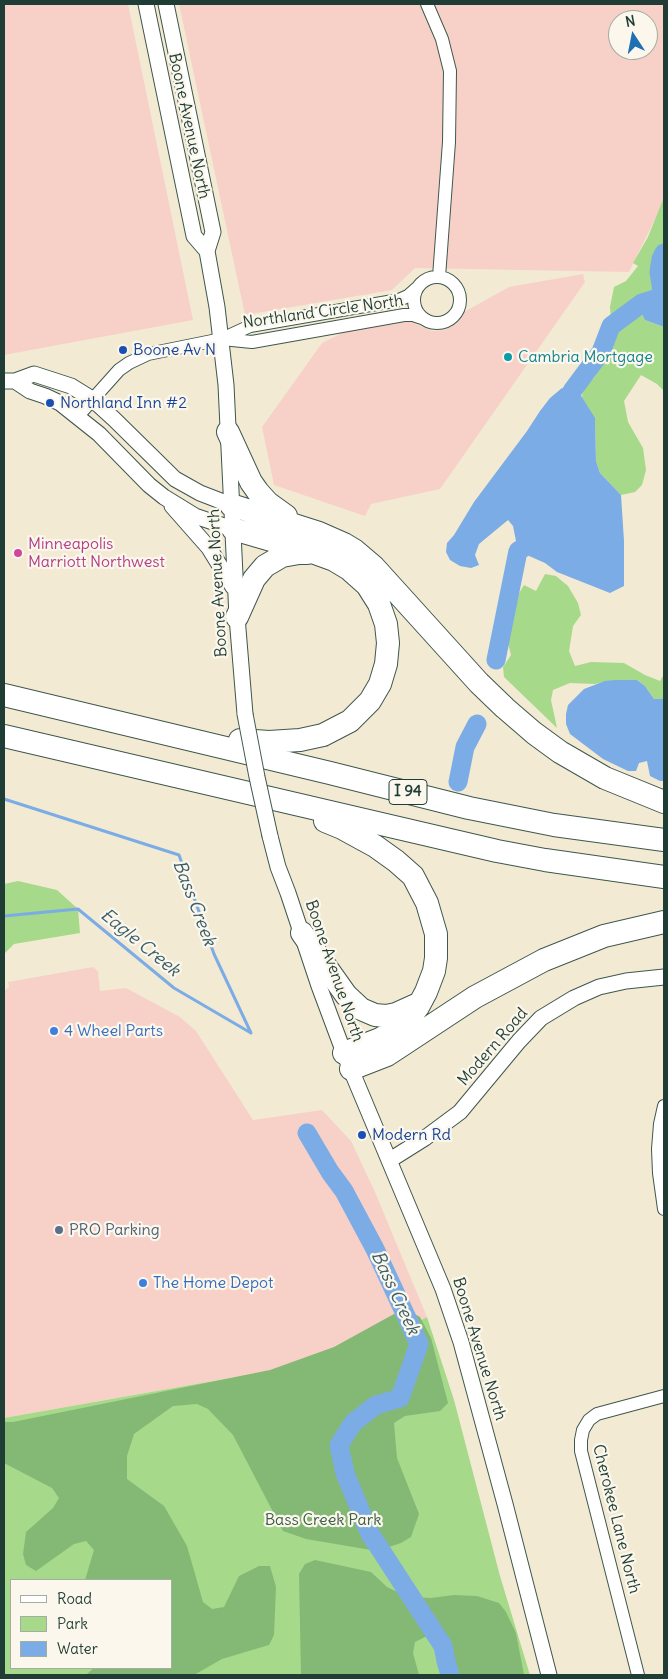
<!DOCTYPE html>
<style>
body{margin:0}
#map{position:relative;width:668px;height:1679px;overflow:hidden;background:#f3ead3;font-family:Delius,sans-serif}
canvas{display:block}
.frame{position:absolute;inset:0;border:5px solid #1f3d34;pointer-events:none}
.legend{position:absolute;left:10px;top:1579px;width:162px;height:90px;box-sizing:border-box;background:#fbf7ec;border:1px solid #a3ada2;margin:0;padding:6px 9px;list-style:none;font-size:15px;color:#1f3d34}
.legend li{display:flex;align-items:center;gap:10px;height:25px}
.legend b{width:25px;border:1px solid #a3ada2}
.north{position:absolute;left:608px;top:10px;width:50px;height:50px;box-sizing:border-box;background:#fbf7ec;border:1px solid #a3ada2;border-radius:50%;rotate:349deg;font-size:14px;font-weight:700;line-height:20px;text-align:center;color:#1f3d34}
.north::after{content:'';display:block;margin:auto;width:18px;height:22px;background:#1f6fb2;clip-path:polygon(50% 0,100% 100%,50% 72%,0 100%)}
</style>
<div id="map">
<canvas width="668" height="1679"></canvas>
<div class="frame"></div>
<ul class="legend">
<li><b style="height:6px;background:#fff"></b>Road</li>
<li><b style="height:14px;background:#a6d989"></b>Park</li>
<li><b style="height:14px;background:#7bace6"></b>Water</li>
</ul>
<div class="north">N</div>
</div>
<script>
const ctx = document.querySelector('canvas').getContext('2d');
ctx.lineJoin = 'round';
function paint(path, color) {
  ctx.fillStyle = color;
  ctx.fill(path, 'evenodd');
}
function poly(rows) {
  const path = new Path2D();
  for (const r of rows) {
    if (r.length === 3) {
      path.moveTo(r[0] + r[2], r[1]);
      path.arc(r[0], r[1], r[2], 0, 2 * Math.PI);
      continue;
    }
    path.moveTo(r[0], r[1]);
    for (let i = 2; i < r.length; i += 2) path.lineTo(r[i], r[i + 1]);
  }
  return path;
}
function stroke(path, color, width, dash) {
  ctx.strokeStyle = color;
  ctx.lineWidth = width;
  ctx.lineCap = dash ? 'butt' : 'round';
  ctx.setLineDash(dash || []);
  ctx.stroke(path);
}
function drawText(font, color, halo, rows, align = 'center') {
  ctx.font = font + ' Delius,sans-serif';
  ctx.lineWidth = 4.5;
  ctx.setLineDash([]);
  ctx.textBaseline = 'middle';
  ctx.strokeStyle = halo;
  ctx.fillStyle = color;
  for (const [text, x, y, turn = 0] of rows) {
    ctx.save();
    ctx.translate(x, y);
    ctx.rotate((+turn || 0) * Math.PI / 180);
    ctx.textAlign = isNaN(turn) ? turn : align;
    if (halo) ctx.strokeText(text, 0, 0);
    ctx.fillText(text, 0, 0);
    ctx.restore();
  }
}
const built = poly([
 [4,4,128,4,193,320,4,355],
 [179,4,664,4,664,201,629,272,415,268,392,290,245,315],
 [618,20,648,20,648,50,618,50],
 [583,274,585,282,440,489,371,504,365,516,274,485,262,427,322,343,346,331,400,321,409,321,432,331,445,330,452,326,466,311,509,287],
 [93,967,98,971,100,991,126,988,180,1017,196,1031,253,1120,322,1110,351,1141,375,1192,427,1317,349,1357,4,1418,4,991,9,987,8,982]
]);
const green = poly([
 [664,197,664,244,661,247,650,267,652,275,658,280,659,284,657,291,636,301,611,320,610,307,614,287,626,281,638,266,633,263,648,237],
 [642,310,645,320,664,327,664,391,657,384,641,375,624,401,628,422,643,448,646,470,642,485,635,492,621,495,600,473,596,461,595,419,582,397,583,386,594,378,609,348,615,330,626,320],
 [545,574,556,576,568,586,578,603,581,615,573,626,569,651,575,666,591,662,624,663,645,675,660,681,664,674,664,696,662,699,654,699,645,686,637,680,614,680,595,684,570,683,553,690,551,700,557,728,504,677,503,667,511,655,506,636,511,611,518,595,524,585,536,591],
 [18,881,57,890,78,909,80,933,14,944,4,954,4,884],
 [427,1317,454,1400,500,1576,530,1675,4,1675,4,1418,349,1357],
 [11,1580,171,1580,171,1668,11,1668]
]);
const forest = poly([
 [411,1312,420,1317,431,1338,448,1403,440,1411,405,1416,394,1423,397,1458,419,1514,411,1537,401,1543,377,1551,306,1539,283,1531,233,1435,208,1409,197,1404,173,1406,134,1434,127,1456,127,1479,164,1506,187,1546,203,1602,212,1609,224,1607,239,1576,259,1566,270,1566,276,1587,274,1635,269,1645,222,1659,194,1675,49,1675,87,1674,94,1668,171,1668,171,1580,85,1580,94,1550,86,1541,74,1544,36,1571,26,1565,23,1554,26,1532,53,1508,59,1498,52,1488,4,1463,4,1422,13,1422,270,1370,334,1347,394,1314],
 [315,1560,371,1572,387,1587,408,1597,431,1598,454,1595,477,1596,499,1603,506,1612,516,1633,524,1675,458,1675,451,1653,442,1639,425,1637,415,1642,413,1653,419,1675,301,1675,299,1574,305,1564]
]);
const water = poly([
 [664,244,664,327,645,320,636,301,657,291,659,284,658,280,652,275,650,267,661,247],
 [562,388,572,391,582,397,595,418,596,461,600,473,621,495,624,541,624,586,610,593,557,572,545,563,518,551,513,526,508,520,479,544,475,555,479,565,471,568,460,566,450,560,446,552,447,543,454,535,474,502,527,431,540,411,550,398],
 [614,680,637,680,645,686,654,699,662,699,664,696,664,781,660,781,650,776,647,761,639,763,636,771,628,771,603,759,570,734,566,724,566,714,568,705,584,689,605,681]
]);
const stream = poly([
 [4,799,179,855,214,954,251,1033],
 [4,916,78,909,174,988,251,1033]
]);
const river = poly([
 [571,416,572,391,601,352,611,326,642,303,658,298,662,291,659,272,661,259,664,253],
 [496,660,518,551,533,542,536,535],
 [458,782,465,747,477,724],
 [307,1133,330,1172,344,1191,375,1249,419,1344,400,1398,376,1405,353,1423,339,1445,345,1473,369,1532,443,1646,446,1661,450,1675]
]);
const minor = poly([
 [427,4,442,39,450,71,449,142,439,277],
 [437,300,23],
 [224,338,250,326,399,300,408,296,417,288],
 [77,417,119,370,129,363,148,354,222,339,252,342,404,315,413,315,422,318],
 [664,1106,660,1124,658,1149,659,1173,664,1209],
 [638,1675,581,1451,581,1440,583,1430,589,1420,597,1414,664,1396]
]);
const tertiary = poly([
 [146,4,194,236,207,251],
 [166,4,213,232,207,251,217,307,226,385,237,617,245,714],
 [4,381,15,381,34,374,71,386,92,399,114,419,175,479,200,493,231,505],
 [15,381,30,391,45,396,60,403,99,434,149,485,164,497,195,516,233,529],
 [172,506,209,548,233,587],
 [270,836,278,867,288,893,319,986,344,1053,443,1289,461,1342,505,1504,549,1675],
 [390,1160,425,1138,460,1112,519,1041,541,1018,574,998,599,987,626,981,664,977]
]);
const motorway = poly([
 [228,432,251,482,258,492,268,503,286,516],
 [231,505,319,533,344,544,354,550,374,567,479,683,505,708,534,733,560,752,605,778,664,802],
 [233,529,312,552,334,560,349,569,367,585,379,604,386,624,388,643,386,664,380,684,370,701,350,721,323,735,300,740,269,742,240,740],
 [237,617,254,579,265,566,282,556,299,553,307,553],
 [4,695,330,773,469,808,554,825,664,840],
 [4,736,497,851,545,860,664,877],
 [325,821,342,828,375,846,396,861,413,876,427,903,436,934,436,958,434,971,426,992,418,1007,411,1016,392,1032,380,1039,344,1053],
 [302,933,346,995,361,1009,375,1015,386,1016,396,1014,416,1005],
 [351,1069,387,1055,475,997,544,960,604,936,664,922]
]);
const tertiaryBridge = poly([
 [245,714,257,777,270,836]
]);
const markers = [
 [123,350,5,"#1a4fb4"],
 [508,357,5,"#0f9aa8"],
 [50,403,5,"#1a4fb4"],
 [18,553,5,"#d1479c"],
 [54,1031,5,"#3f7fe0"],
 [362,1135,5,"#1a4fb4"],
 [59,1230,5,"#5c6f8a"],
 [143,1283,5,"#3f7fe0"]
];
const shields = [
 [408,792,38]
];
const shieldNames = [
 ["I 94",408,792]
];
const streetNames = [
 ["Boone Avenue North",189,126,78],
 ["Northland Circle North",323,312,-8],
 ["Boone Avenue North",218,583,-93],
 ["Boone Avenue North",334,971,71],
 ["Modern Road",493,1047,-49],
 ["Boone Avenue North",479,1349,73],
 ["Cherokee Lane North",616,1519,76]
];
const transitNames = [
 ["Boone Av N",133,350],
 ["Northland Inn #2",60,403],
 ["Modern Rd",372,1135]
];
const cultureNames = [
 ["Cambria Mortgage",518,357]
];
const hotelNames = [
 ["Minneapolis",28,544],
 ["Marriott Northwest",28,562]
];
const shopNames = [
 ["4 Wheel Parts",64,1031],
 ["The Home Depot",153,1283]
];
const serviceNames = [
 ["PRO Parking",69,1230]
];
const parkNames = [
 ["Bass Creek Park",323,1520]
];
const waterNames = [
 ["Bass Creek",194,903,69],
 ["Eagle Creek",140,943,39],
 ["Bass Creek",395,1293,65]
];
paint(built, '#f7d1c8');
paint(green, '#a6d989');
paint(forest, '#84b975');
paint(water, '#7bace6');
stroke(stream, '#7bace6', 3);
stroke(river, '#7bace6', 19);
stroke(minor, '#3f574c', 14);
stroke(tertiary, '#3f574c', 17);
stroke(motorway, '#3f574c', 24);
stroke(minor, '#fff', 12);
stroke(tertiary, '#fff', 15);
stroke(motorway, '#fff', 22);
stroke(tertiaryBridge, '#3f574c', 17, []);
stroke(tertiaryBridge, '#fff', 15);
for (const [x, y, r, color] of markers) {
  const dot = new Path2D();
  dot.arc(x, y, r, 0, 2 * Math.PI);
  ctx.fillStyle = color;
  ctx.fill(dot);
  stroke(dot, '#fbf7ec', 2);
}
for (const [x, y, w] of shields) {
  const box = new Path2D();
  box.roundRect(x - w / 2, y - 12.5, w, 25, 4);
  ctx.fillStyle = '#fbf7ec';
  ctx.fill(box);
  stroke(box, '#1f3d34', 1);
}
drawText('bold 15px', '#1f3d34', null, shieldNames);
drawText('16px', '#1f3d34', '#fbf7ec', streetNames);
drawText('16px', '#164399', '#fbf7ec', transitNames, 'left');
drawText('16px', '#0d838f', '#fbf7ec', cultureNames, 'left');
drawText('16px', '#b23c85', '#fbf7ec', hotelNames, 'left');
drawText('16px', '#366cbe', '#fbf7ec', shopNames, 'left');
drawText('16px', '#4e5e75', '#fbf7ec', serviceNames, 'left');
drawText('16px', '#3a5c45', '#fbf7ec', parkNames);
drawText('italic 18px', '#3b5e69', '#fbf7ec', waterNames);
</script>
